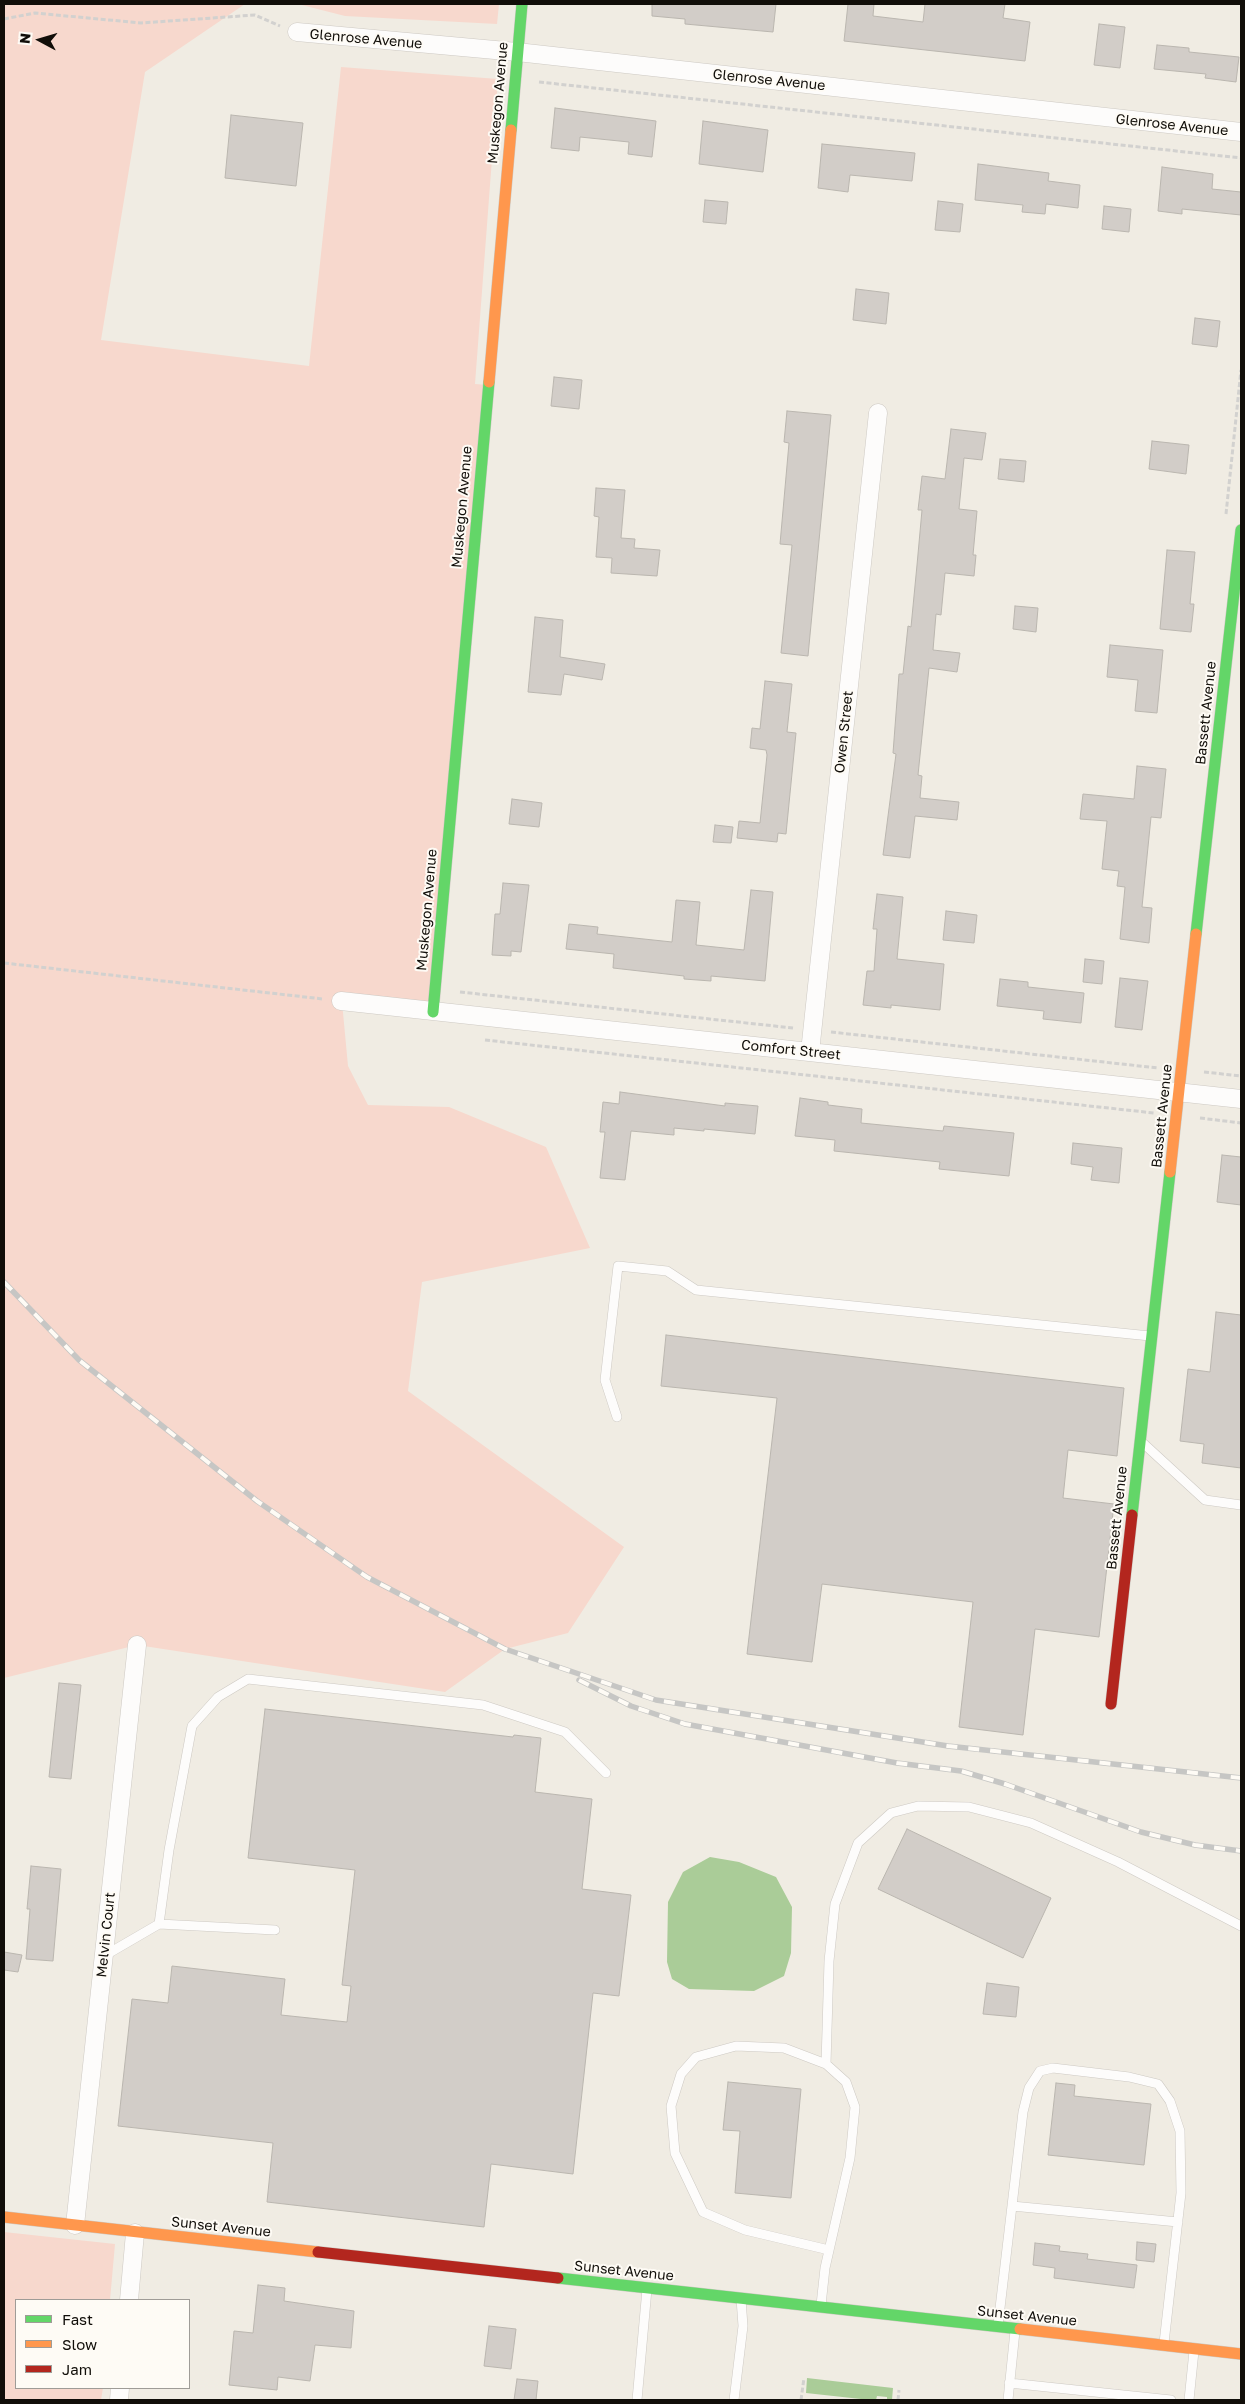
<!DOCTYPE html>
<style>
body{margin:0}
#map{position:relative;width:1245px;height:2404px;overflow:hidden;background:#f0ece3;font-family:"Golos Text",sans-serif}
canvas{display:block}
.frame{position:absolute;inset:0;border:5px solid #110e09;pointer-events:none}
.legend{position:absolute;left:15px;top:2299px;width:175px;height:90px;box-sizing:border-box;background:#fefbf5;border:1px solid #9f9c97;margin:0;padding:6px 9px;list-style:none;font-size:15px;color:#110e09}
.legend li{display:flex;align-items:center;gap:10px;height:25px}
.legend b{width:25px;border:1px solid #9f9c97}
.north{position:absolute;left:15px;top:15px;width:50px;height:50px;-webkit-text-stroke:4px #fefbf5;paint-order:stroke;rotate:276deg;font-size:14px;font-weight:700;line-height:20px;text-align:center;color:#110e09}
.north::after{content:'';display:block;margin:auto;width:18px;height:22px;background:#110e09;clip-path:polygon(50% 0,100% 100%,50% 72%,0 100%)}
</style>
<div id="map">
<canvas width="1245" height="2404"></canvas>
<div class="frame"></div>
<ul class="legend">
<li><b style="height:6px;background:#63d668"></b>Fast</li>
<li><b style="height:6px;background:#ff974d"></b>Slow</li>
<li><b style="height:6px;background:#b3261e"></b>Jam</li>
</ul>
<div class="north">N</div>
</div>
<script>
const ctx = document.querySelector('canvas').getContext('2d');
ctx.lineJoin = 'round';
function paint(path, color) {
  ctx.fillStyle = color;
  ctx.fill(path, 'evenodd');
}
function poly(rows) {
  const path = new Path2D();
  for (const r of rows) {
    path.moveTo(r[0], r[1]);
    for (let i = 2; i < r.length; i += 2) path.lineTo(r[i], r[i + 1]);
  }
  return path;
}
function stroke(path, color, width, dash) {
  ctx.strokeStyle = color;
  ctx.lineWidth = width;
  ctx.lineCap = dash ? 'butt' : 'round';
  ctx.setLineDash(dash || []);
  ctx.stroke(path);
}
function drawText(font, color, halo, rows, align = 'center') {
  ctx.font = font + ' "Golos Text",sans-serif';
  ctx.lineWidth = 4;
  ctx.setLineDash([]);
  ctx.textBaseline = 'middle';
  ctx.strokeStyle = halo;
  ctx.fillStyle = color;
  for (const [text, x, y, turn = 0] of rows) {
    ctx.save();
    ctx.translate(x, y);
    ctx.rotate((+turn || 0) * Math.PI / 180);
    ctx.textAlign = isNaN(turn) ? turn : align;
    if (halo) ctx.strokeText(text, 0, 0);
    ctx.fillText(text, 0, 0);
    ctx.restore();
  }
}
const green = poly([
 [4,4,245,4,145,72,101,340,309,366,341,67,498,79,475,384,488,385,433,1012,342,1002,348,1066,368,1105,449,1107,546,1147,590,1248,422,1282,408,1391,624,1547,568,1633,505,1649,445,1692,137,1645,4,1678],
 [298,4,499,4,497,24,345,16],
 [4,2232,115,2244,110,2300,16,2300,16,2388,103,2388,101,2400,4,2400]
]);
const water = poly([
 [710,1857,739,1862,776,1877,792,1907,791,1953,784,1976,754,1991,689,1989,672,1979,667,1962,668,1902,683,1872],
 [807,2378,893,2388,892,2400,887,2400,887,2397,877,2396,876,2400,870,2400,806,2393]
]);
const building = poly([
 [652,4,776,4,773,32,685,24,685,19,652,16,652,4],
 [848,4,874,4,873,16,923,22,925,4,1005,4,1003,18,1030,22,1025,61,844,41,848,4],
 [1099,24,1125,27,1120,68,1094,65,1099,24],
 [1157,45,1189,48,1189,52,1239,57,1236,82,1205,78,1206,74,1154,69,1157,45],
 [555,108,656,121,652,157,628,154,629,142,580,137,579,151,551,148,555,108],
 [231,115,303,123,296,186,225,178,231,115],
 [703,121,768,130,763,172,699,164,703,121],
 [822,144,915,153,912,181,850,175,848,192,818,188,822,144],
 [978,164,1049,173,1048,181,1080,185,1078,208,1046,204,1045,214,1022,212,1023,205,975,200,978,164],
 [1162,167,1213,174,1212,189,1241,192,1241,215,1182,209,1182,214,1158,211,1162,167],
 [705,200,728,202,726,224,703,222,705,200],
 [938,201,963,204,960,232,935,230,938,201],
 [1104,206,1131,209,1129,232,1102,229,1104,206],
 [856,289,889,293,886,324,853,320,856,289],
 [1195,318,1220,321,1217,347,1192,344,1195,318],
 [554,377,582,380,579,409,551,406,554,377],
 [787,411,831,415,808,656,781,653,792,545,780,544,789,443,784,442,787,411],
 [951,429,986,433,982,460,964,458,959,509,977,511,973,555,976,555,974,576,945,573,941,615,936,614,933,650,960,653,957,672,929,668,918,775,922,776,920,798,959,802,957,820,915,816,910,858,883,855,896,754,893,753,899,674,903,674,908,626,911,627,917,565,922,510,918,510,922,476,945,479,951,429],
 [1152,441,1189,445,1186,474,1149,469,1152,441],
 [1000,459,1026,461,1024,482,998,479,1000,459],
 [596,488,625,490,621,538,635,539,634,548,660,550,657,576,611,573,612,558,596,557,599,517,594,516,596,488],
 [1167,550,1195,552,1190,604,1194,604,1191,632,1160,629,1167,550],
 [1015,606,1038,608,1036,632,1013,629,1015,606],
 [535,617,563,620,560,657,605,664,602,680,564,674,561,695,528,692,535,617],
 [1110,645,1163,650,1157,713,1135,711,1138,680,1107,677,1110,645],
 [765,681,792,684,787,732,796,733,786,834,778,833,777,842,737,838,739,821,760,823,767,755,766,750,750,748,752,728,760,729,765,681],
 [1137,766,1166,769,1161,818,1151,817,1142,907,1152,908,1149,943,1120,939,1125,887,1117,886,1119,871,1102,869,1107,821,1080,819,1083,794,1134,799,1137,766],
 [512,799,542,803,539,827,509,824,512,799],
 [715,825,733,827,731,843,713,842,715,825],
 [503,883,529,885,521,952,511,951,511,956,492,955,495,914,500,914,503,883],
 [751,890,773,892,765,981,711,976,711,981,684,979,684,976,613,968,614,954,566,949,569,924,598,927,597,934,672,942,676,900,700,902,696,945,744,950,751,890],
 [877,894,903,897,897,959,944,964,940,1010,891,1005,891,1008,863,1005,867,971,874,971,877,929,873,929,877,894],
 [946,911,977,915,974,943,943,940,946,911],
 [1085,959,1104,961,1102,984,1083,982,1085,959],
 [1120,978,1148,981,1142,1030,1115,1027,1120,978],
 [1000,979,1028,982,1028,987,1084,993,1081,1023,1043,1019,1044,1011,997,1006,1000,979],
 [620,1092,725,1106,725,1103,758,1106,755,1134,704,1129,704,1131,674,1128,674,1135,631,1131,625,1180,600,1178,605,1132,600,1132,603,1102,619,1104,620,1092],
 [800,1098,828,1102,828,1105,862,1109,861,1123,943,1131,944,1126,1014,1133,1009,1176,939,1169,940,1162,834,1151,835,1140,795,1136,800,1098],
 [1073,1143,1122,1148,1119,1183,1091,1180,1093,1167,1071,1164,1073,1143],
 [1222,1155,1241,1157,1241,1205,1217,1202,1222,1155],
 [1216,1312,1241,1315,1241,1468,1202,1463,1204,1444,1180,1441,1188,1369,1210,1372,1216,1312],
 [666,1335,1124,1388,1117,1456,1068,1450,1063,1498,1114,1504,1099,1637,1035,1629,1023,1735,959,1727,973,1602,822,1584,812,1662,747,1654,777,1398,661,1386,666,1335],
 [59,1683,81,1685,71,1779,49,1777,59,1683],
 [265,1709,513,1737,514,1735,541,1738,535,1792,592,1799,582,1889,631,1895,619,1996,593,1993,573,2174,491,2164,484,2227,267,2202,273,2143,118,2126,132,1999,168,2003,172,1966,285,1979,281,2015,347,2022,351,1986,342,1985,355,1870,248,1858,265,1709],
 [907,1829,1051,1898,1023,1958,878,1889,907,1829],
 [31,1866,61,1869,53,1961,26,1959,30,1909,27,1909,31,1866],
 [4,1952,22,1955,18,1972,4,1970,4,1952],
 [987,1983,1019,1987,1016,2017,983,2014,987,1983],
 [728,2082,801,2089,791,2198,735,2193,740,2131,723,2130,728,2082],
 [1056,2083,1075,2085,1074,2096,1151,2104,1144,2165,1048,2155,1056,2083],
 [1137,2242,1156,2244,1154,2262,1136,2260,1137,2242],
 [1035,2243,1060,2246,1059,2251,1088,2254,1087,2259,1137,2265,1134,2288,1054,2278,1055,2268,1033,2265,1035,2243],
 [258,2285,285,2288,284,2301,354,2311,351,2348,315,2345,310,2381,278,2377,277,2390,229,2385,234,2331,253,2333,258,2285],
 [489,2326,516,2329,511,2369,484,2366,489,2326],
 [517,2379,538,2381,536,2400,514,2400,517,2379]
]);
const path = poly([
 [4,19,35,13,141,23,255,15,280,26],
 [539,82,1241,158],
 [1226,514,1241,370],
 [4,963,323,999],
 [460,992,793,1028],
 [831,1032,1158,1068],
 [485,1040,1154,1113],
 [1204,1072,1241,1076],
 [1200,1118,1241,1123],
 [801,2400,804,2378],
 [898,2400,899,2390]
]);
const lane = poly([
 [617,1417,605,1380,618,1266,667,1271,696,1290,1150,1336],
 [1144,1444,1205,1500,1241,1505],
 [159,1924,275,1930],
 [104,1956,159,1924,169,1850,192,1726,218,1697,248,1679,483,1705,565,1732,606,1773],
 [826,2064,829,1961,835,1904,858,1843,891,1813,918,1806,969,1807,1031,1823,1118,1862,1241,1926],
 [1012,2206,1178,2222],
 [821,2305,825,2268,850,2158,855,2107,846,2082,826,2064,784,2048,736,2046,696,2057,681,2074,671,2106,675,2153,703,2212,745,2230,829,2250],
 [998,2325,1023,2112,1029,2088,1040,2071,1053,2068,1129,2077,1158,2084,1170,2101,1180,2131,1181,2193,1164,2343],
 [1009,2383,1171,2400],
 [637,2400,647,2289],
 [734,2400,743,2326,741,2299],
 [1008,2400,1015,2331],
 [1189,2400,1194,2351]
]);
const street = poly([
 [297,32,517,52,1241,132],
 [341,1001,1241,1099],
 [810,1052,878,413],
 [75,2225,137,1645],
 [129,2300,135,2233],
 [119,2400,120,2388]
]);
const fast = poly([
 [511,130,522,4],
 [1196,934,1241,530],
 [433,1012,489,382],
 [1132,1515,1170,1172],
 [558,2278,1020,2329]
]);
const slow = poly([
 [489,382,511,130],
 [1170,1172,1196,934],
 [4,2217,318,2252],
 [1020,2329,1241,2354]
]);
const jam = poly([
 [1111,1704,1132,1515],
 [318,2252,558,2278]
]);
const rail = poly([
 [4,1282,79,1360,257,1501,367,1577,505,1649,656,1700,948,1746,1241,1778],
 [579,1680,631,1706,685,1724,897,1763,961,1771,1005,1784,1141,1832,1195,1845,1241,1851]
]);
const streetNames = [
 ["Glenrose Avenue",366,39,5],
 ["Glenrose Avenue",769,80,6],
 ["Muskegon Avenue",498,103,-85],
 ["Glenrose Avenue",1172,125,6],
 ["Muskegon Avenue",462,507,-85],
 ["Bassett Avenue",1206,713,-84],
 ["Owen Street",844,732,-84],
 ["Muskegon Avenue",427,910,-85],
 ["Comfort Street",791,1050,6],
 ["Bassett Avenue",1162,1116,-84],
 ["Bassett Avenue",1117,1518,-84],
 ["Melvin Court",106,1935,-84],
 ["Sunset Avenue",221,2227,6],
 ["Sunset Avenue",624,2271,6],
 ["Sunset Avenue",1027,2316,6]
];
paint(green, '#f7d8cd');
paint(water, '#aacc98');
paint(building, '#d2cdc8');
stroke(building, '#bab6af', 1);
stroke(lane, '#cdc9c3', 10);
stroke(street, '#cdc9c3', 19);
stroke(fast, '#cdc9c3', 12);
stroke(slow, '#cdc9c3', 12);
stroke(jam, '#cdc9c3', 12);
stroke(path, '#d2d1cf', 3, [5, 2.5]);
stroke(lane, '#fdfcfb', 9);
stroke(street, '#fdfcfb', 18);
stroke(fast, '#63d668', 11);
stroke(slow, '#ff974d', 11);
stroke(jam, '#b3261e', 11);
stroke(rail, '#c6c6c4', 5.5);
stroke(rail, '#fefbf5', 4, [11]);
drawText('14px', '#110e09', '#fefbf5', streetNames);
</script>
